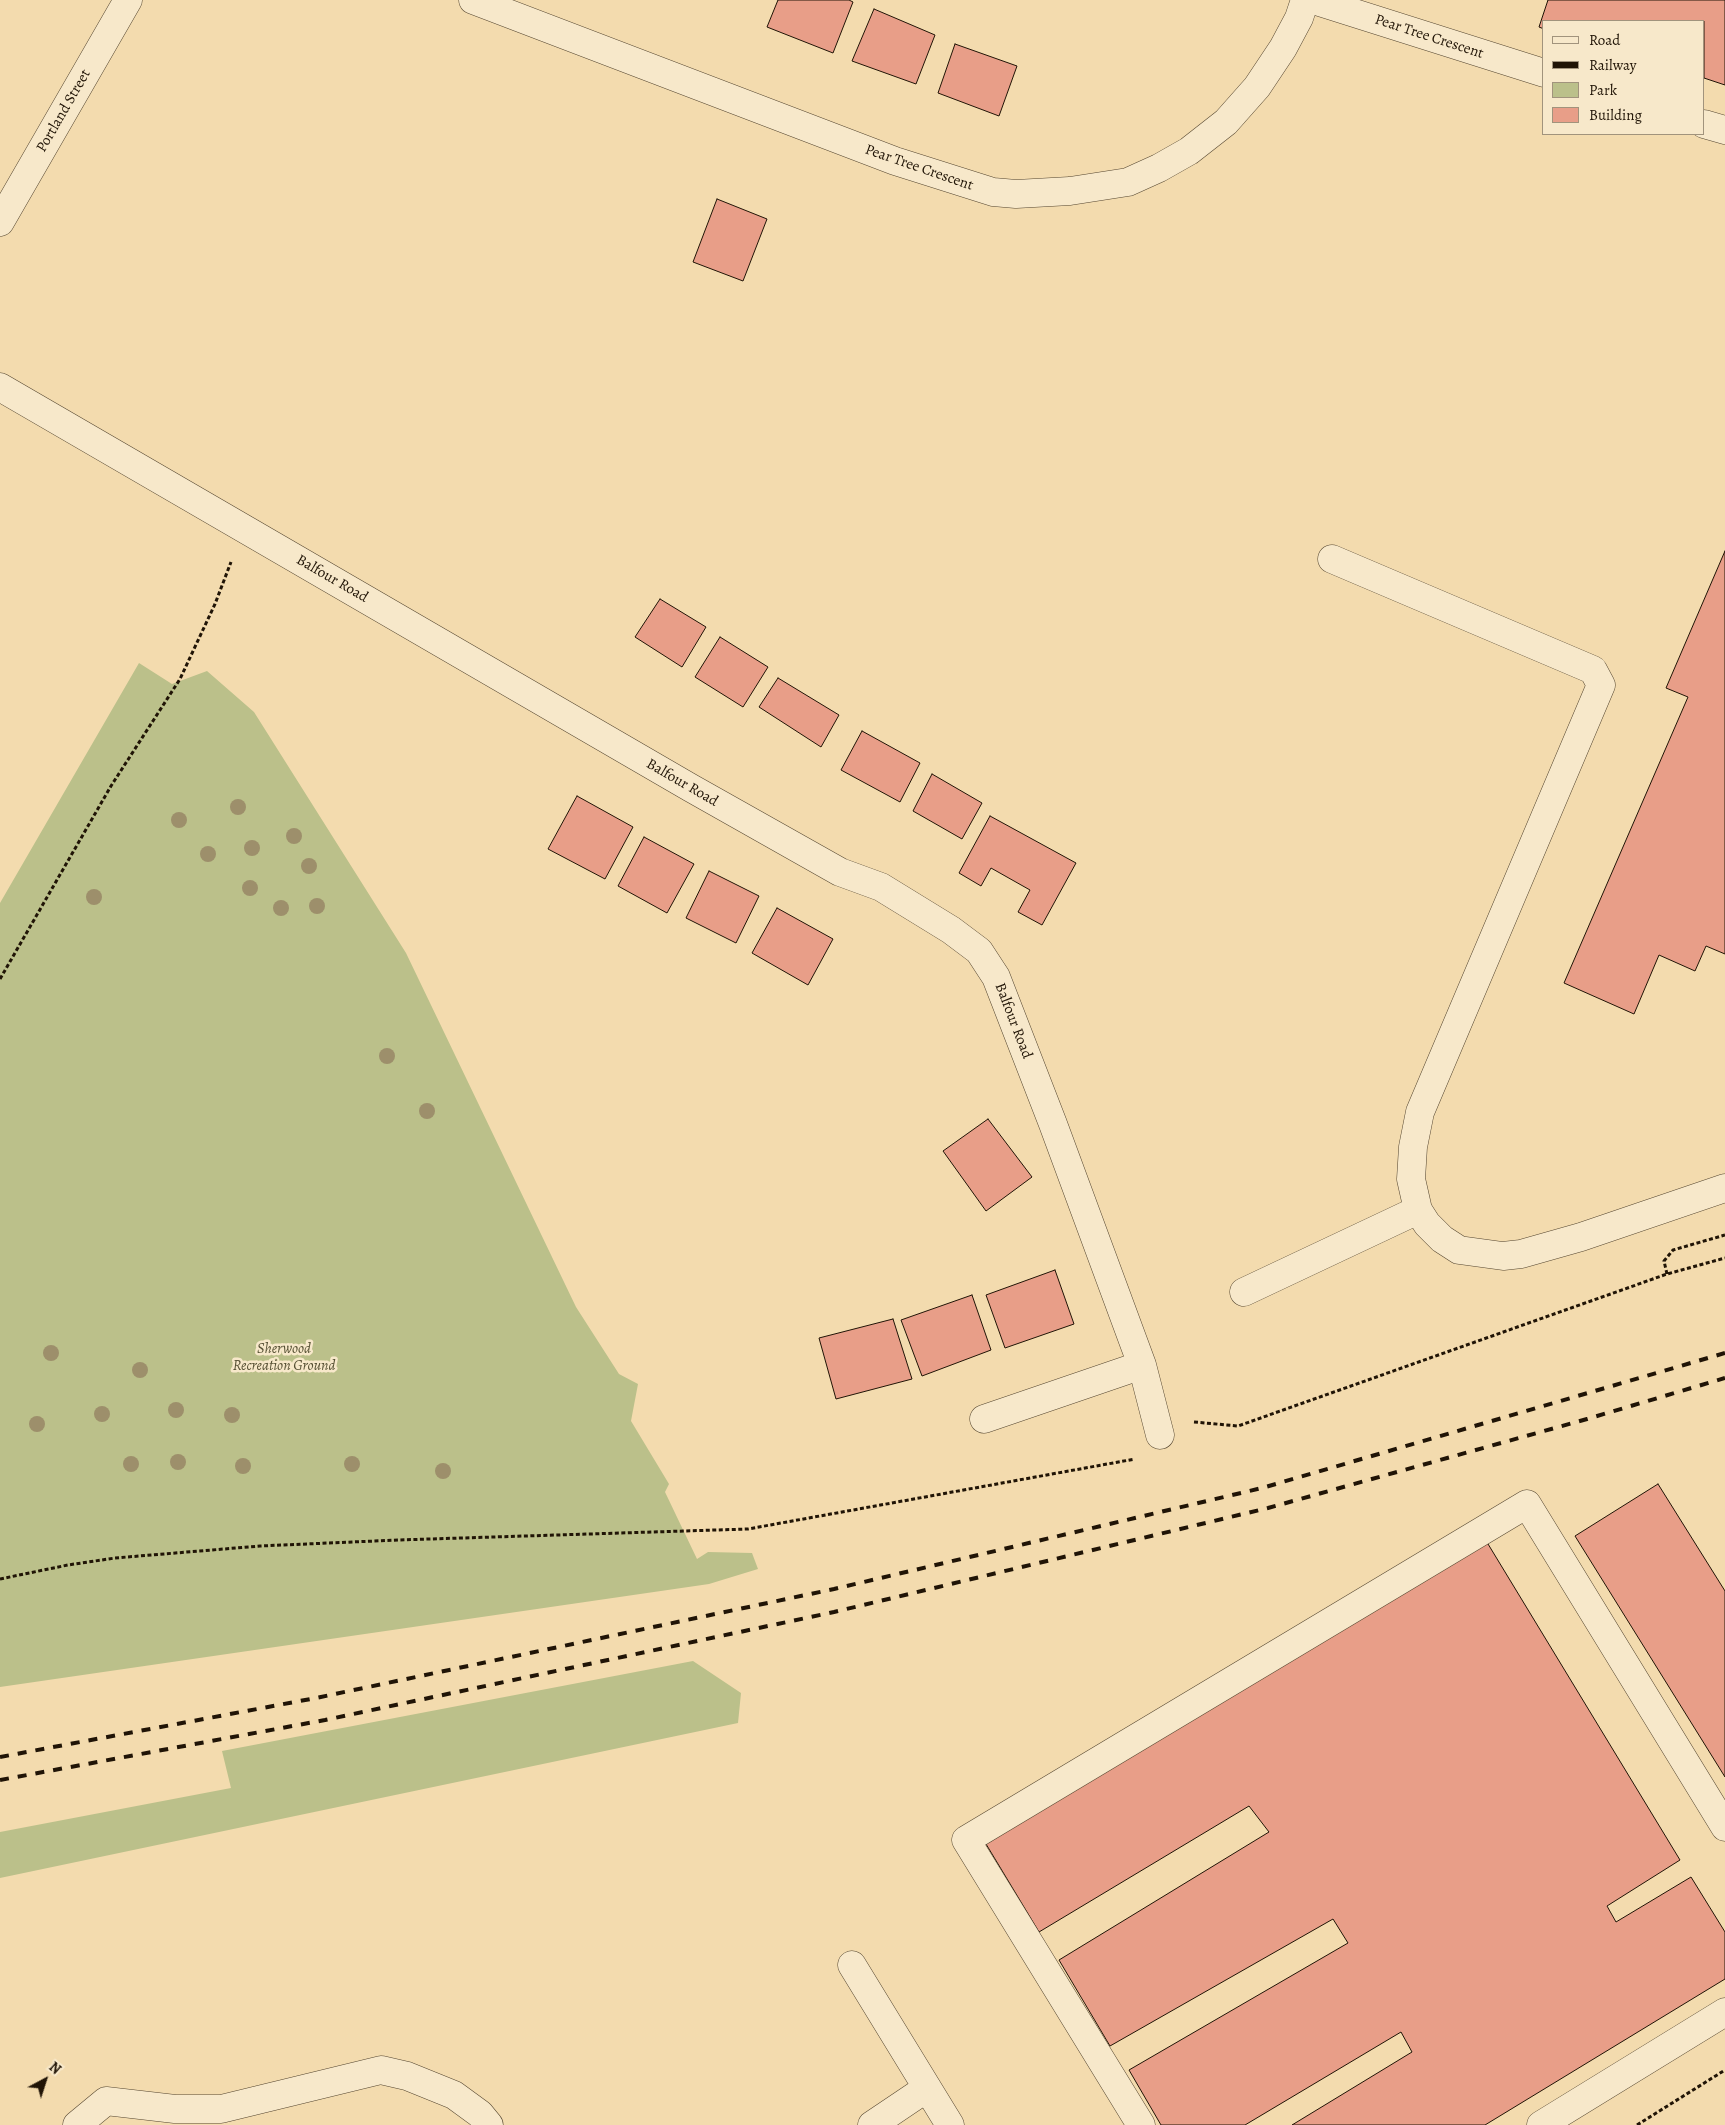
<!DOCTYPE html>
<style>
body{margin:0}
#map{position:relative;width:1725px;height:2125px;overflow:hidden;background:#f3dbae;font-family:Alegreya,serif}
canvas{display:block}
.legend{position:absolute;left:1542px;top:20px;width:162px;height:115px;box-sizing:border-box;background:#f7e8ca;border:1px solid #a1937c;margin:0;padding:6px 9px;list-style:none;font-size:15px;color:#201406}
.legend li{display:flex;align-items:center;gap:10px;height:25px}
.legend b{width:25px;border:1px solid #a1937c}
.north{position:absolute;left:20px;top:2055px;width:50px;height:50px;-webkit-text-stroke:4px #f7e8ca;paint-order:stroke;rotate:40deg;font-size:14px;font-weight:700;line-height:20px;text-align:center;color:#201406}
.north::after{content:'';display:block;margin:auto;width:18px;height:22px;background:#201406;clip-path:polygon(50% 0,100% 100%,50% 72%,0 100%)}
</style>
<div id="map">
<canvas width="1725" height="2125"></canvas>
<ul class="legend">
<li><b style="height:6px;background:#f7e8ca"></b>Road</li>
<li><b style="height:6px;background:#201406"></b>Railway</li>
<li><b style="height:14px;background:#bbc08a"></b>Park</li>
<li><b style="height:14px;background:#e89e88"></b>Building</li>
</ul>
<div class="north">N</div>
</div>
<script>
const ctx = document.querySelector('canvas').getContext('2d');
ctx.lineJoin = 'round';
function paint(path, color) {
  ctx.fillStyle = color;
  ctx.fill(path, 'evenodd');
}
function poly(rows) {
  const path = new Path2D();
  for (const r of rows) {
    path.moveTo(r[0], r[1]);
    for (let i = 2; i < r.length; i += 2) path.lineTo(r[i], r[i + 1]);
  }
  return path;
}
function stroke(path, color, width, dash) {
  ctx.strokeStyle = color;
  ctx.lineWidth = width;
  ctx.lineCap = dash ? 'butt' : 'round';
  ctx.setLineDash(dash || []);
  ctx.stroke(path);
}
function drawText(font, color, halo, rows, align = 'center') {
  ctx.font = font + ' Alegreya,serif';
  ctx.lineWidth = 5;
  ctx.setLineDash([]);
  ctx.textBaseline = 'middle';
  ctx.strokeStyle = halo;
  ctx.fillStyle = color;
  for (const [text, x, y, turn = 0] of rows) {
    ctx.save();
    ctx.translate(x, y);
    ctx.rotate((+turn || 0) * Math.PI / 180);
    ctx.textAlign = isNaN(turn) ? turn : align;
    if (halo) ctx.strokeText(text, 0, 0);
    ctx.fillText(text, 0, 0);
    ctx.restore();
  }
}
const green = poly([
 [139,663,172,684,207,671,254,712,406,953,576,1307,619,1374,638,1384,631,1421,669,1484,665,1492,697,1559,708,1552,752,1553,758,1569,709,1584,0,1687,0,903],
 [693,1661,741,1693,738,1723,0,1878,0,1832,231,1788,222,1751]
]);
const building = poly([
 [778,0,849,0,853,2,833,53,767,27,778,0],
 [1548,0,1725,0,1725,85,1704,78,1704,21,1544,21,1544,29,1539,27,1548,0],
 [874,9,935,35,916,84,852,61,874,9],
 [955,44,1017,66,999,116,938,93,955,44],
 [717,199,767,219,743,281,693,262,717,199],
 [1725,551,1725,954,1706,946,1695,971,1659,955,1634,1014,1564,983,1688,697,1666,688,1725,551],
 [660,599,706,627,682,667,635,637,660,599],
 [720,637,768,667,743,707,695,677,720,637],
 [778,678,839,715,821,747,759,707,778,678],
 [862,731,920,763,900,802,841,770,862,731],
 [932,774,982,803,962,839,913,811,932,774],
 [577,796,633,827,605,879,548,849,577,796],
 [990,816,1076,863,1042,925,1018,912,1030,890,991,868,981,886,959,873,990,816],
 [644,837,694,864,667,913,618,886,644,837],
 [709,871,759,896,736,943,686,918,709,871],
 [777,908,833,939,808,985,752,953,777,908],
 [988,1119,1032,1177,986,1211,943,1151,988,1119],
 [1055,1270,1074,1324,1005,1348,986,1295,1055,1270],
 [972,1295,991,1350,922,1376,901,1320,972,1295],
 [893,1319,912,1379,836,1399,819,1338,893,1319],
 [1658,1484,1725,1591,1725,1777,1575,1536,1658,1484],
 [1485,1539,1680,1860,1607,1906,1616,1922,1691,1877,1725,1932,1725,1979,1485,2125,1292,2125,1412,2052,1401,2032,1245,2125,1161,2125,1129,2070,1348,1943,1333,1919,1110,2046,1059,1960,1269,1832,1249,1806,1039,1932,986,1844,1485,1539]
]);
const path = poly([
 [0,979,111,786,180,679,215,604,231,562],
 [1667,1274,1664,1261,1673,1250,1725,1235],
 [1194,1422,1238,1426,1667,1274,1725,1258],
 [0,1579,68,1565,115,1558,260,1546,398,1540,748,1529,1135,1459],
 [1637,2125,1725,2070]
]);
const minor = poly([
 [473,0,895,161,993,192,1016,194,1070,191,1128,182,1159,168,1189,151,1226,122,1257,87,1283,48,1299,18,1305,0],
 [1313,0,1544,73],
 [1704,124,1725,130],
 [0,222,128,0],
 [0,387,691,788,840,872,881,887,951,930,979,951,996,977,1053,1124,1142,1365,1160,1435],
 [1332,559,1593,670,1601,685,1420,1112,1413,1147,1411,1179,1418,1210,1427,1224,1442,1239,1459,1250,1503,1256,1521,1254,1581,1237,1725,1188],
 [1244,1292,1418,1210],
 [984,1419,1142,1365],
 [852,1965,950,2125],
 [77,2125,106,2101,175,2109,221,2109,381,2070,407,2076,454,2095,480,2114,489,2125],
 [872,2125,927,2088],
 [1141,2125,966,1840,1527,1504,1725,1827],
 [1541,2125,1725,2012]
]);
const rail = poly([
 [0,1757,316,1698,834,1589,1262,1488,1725,1353],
 [0,1780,325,1720,834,1612,1268,1508,1587,1419,1725,1378]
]);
const trees = [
 [238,807],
 [179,820],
 [294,836],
 [252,848],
 [208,854],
 [309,866],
 [250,888],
 [94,897],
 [317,906],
 [281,908],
 [387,1056],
 [427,1111],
 [51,1353],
 [140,1370],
 [176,1410],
 [102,1414],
 [232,1415],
 [37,1424],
 [178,1462],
 [131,1464],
 [352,1464],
 [243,1466],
 [443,1471]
];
const streetNames = [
 ["Pear Tree Crescent",1429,37,18],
 ["Portland Street",64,111,-60],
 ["Pear Tree Crescent",919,168,19],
 ["Balfour Road",332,579,30],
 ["Balfour Road",682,783,30],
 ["Balfour Road",1013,1021,69]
];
const parkNames = [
 ["Sherwood",284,1349],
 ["Recreation Ground",284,1366]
];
paint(green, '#bbc08a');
paint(building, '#e89e88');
stroke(building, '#201406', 1);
stroke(minor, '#554630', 29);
stroke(path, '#201406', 3, [4, 2.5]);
stroke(minor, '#f7e8ca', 28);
stroke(rail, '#201406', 4, [9, 9]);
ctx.fillStyle = '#9d8f6b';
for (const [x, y] of trees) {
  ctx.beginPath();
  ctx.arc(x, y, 8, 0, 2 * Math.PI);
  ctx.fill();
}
drawText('15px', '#201406', '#f7e8ca', streetNames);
drawText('italic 15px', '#565034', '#f7e8ca', parkNames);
</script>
